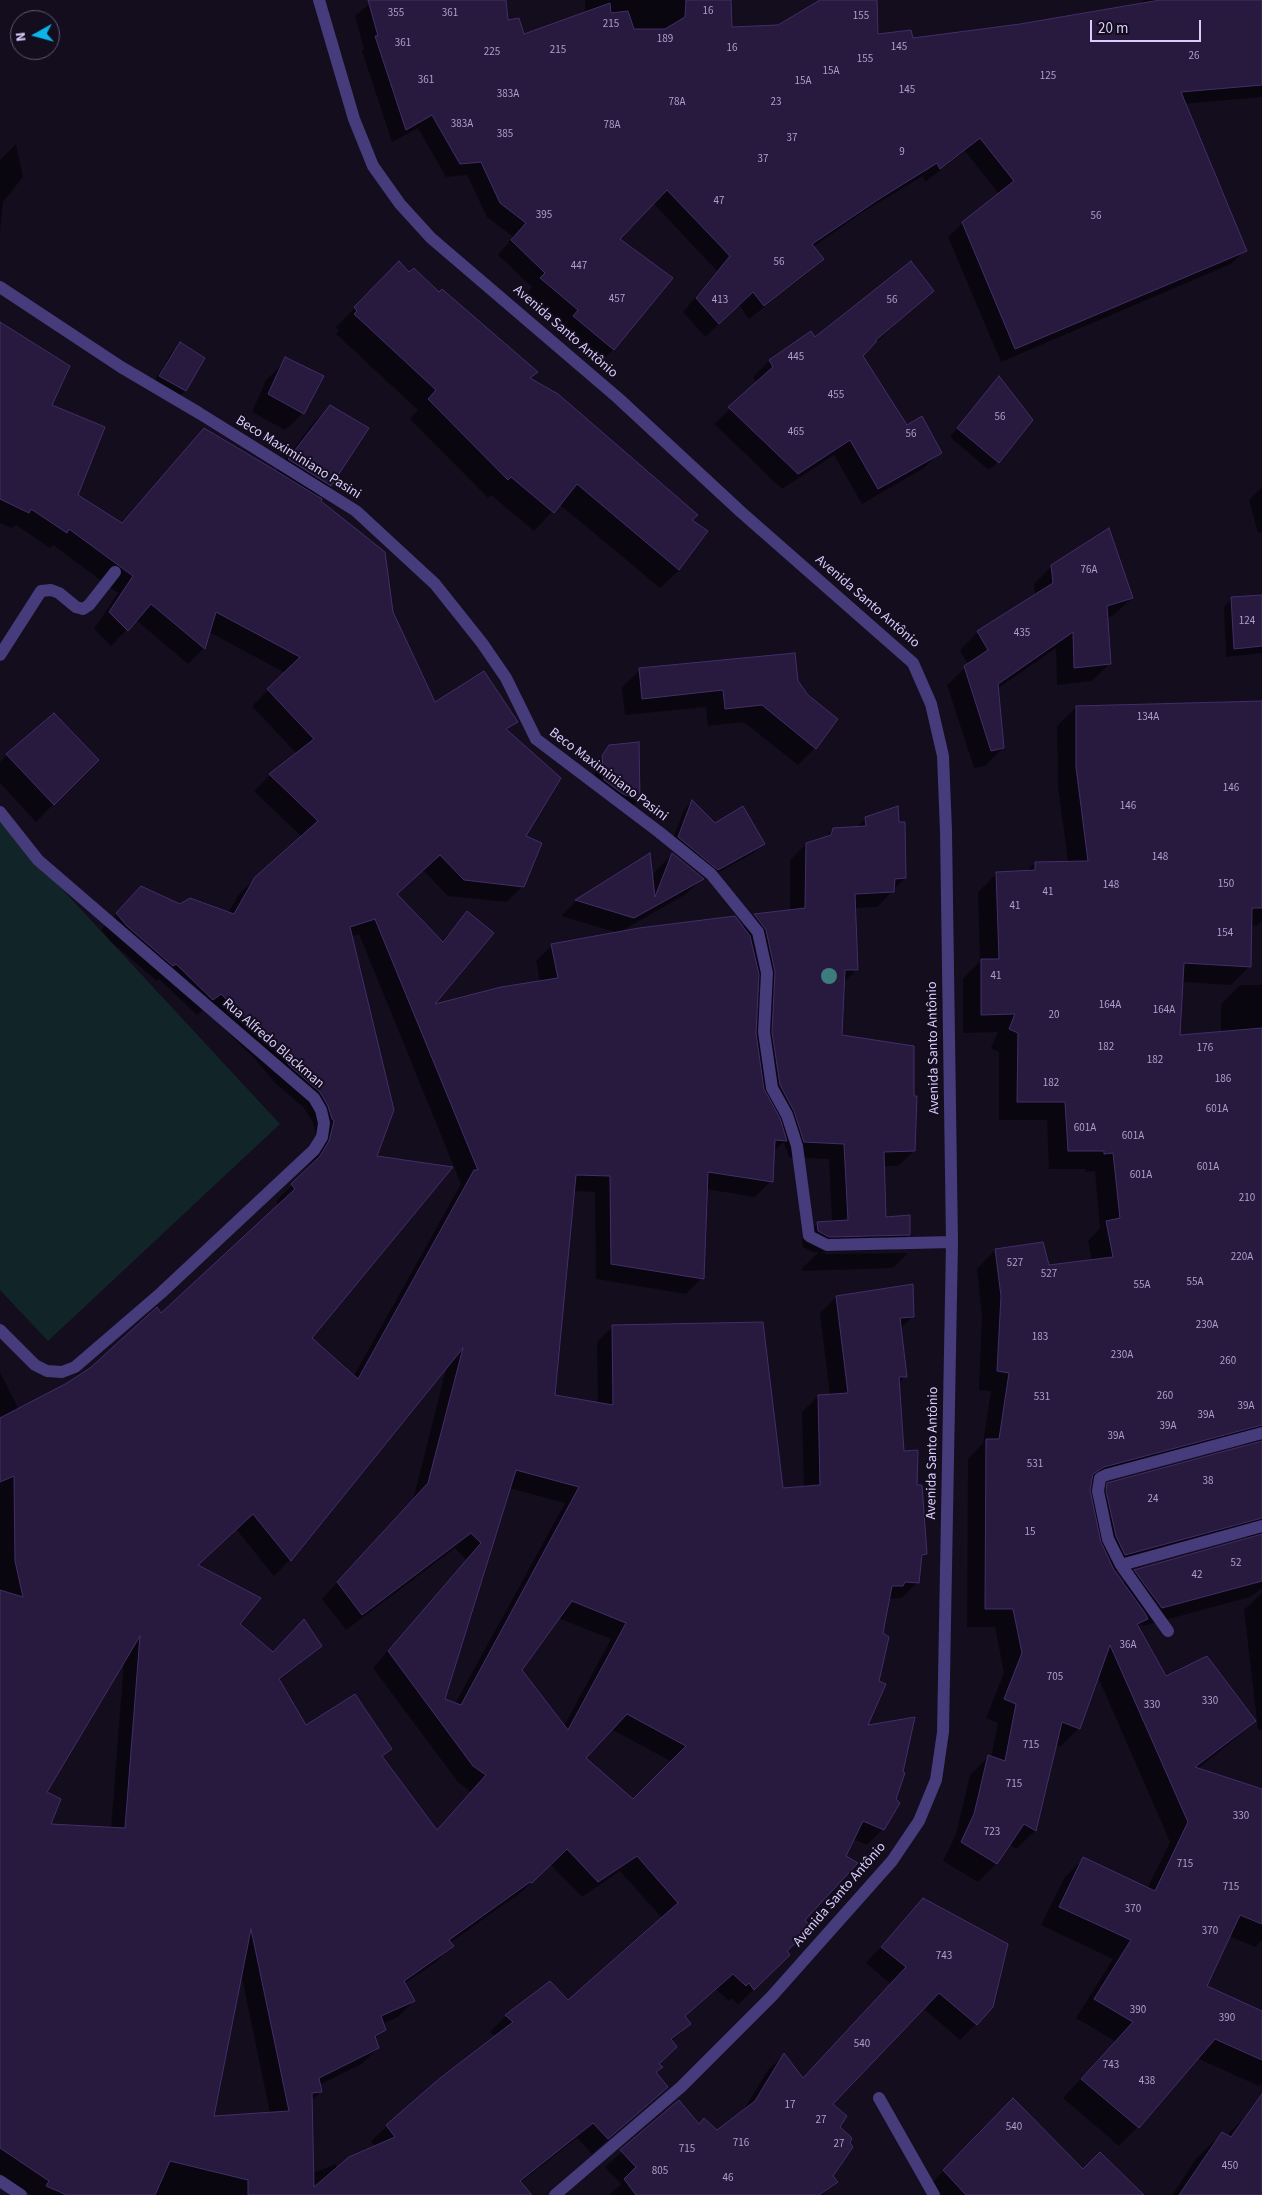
<!DOCTYPE html>
<meta charset="utf-8">
<style>
body{margin:0}
#map{position:relative;width:1262px;height:2195px;overflow:hidden;background:#130d1e;font-family:"Source Sans 3",sans-serif}
canvas{display:block}
.north{position:absolute;left:10px;top:10px;width:50px;height:50px;box-sizing:border-box;background:#130d1e;border:1px solid #625a77;border-radius:50%;rotate:263deg;font-size:14px;font-weight:700;line-height:20px;text-align:center;color:#d9cdfc}
.north::after{content:'';display:block;margin:auto;width:18px;height:22px;background:#0db4e9;clip-path:polygon(50% 0,100% 100%,50% 72%,0 100%)}
.scale{position:absolute;left:1090px;top:20px;width:111px;height:22px;box-sizing:border-box;border:2px solid #d9cdfc;border-top:0;padding-left:6px;font-size:15px;line-height:18px;white-space:nowrap;color:#d9cdfc;-webkit-text-stroke:4px #130d1e;paint-order:stroke}
</style>
<div id="map">
<canvas width="1262" height="2195"></canvas>
<div class="north">N</div>
<div class="scale">20 m</div>
</div>
<script>
const ctx = document.querySelector('canvas').getContext('2d');
ctx.lineJoin = 'round';
function paint(path, color) {
  ctx.fillStyle = color;
  ctx.fill(path, 'evenodd');
}
function poly(rows) {
  const path = new Path2D();
  for (const r of rows) {
    path.moveTo(r[0], r[1]);
    for (let i = 2; i < r.length; i += 2) path.lineTo(r[i], r[i + 1]);
  }
  return path;
}
function stroke(path, color, width, dash) {
  ctx.strokeStyle = color;
  ctx.lineWidth = width;
  ctx.lineCap = dash ? 'butt' : 'round';
  ctx.setLineDash(dash || []);
  ctx.stroke(path);
}
function drawText(font, color, halo, rows, align = 'center') {
  ctx.font = font + ' "Source Sans 3",sans-serif';
  ctx.lineWidth = 4;
  ctx.setLineDash([]);
  ctx.textBaseline = 'middle';
  ctx.strokeStyle = halo;
  ctx.fillStyle = color;
  for (const [text, x, y, turn = 0] of rows) {
    ctx.save();
    ctx.translate(x, y);
    ctx.rotate((+turn || 0) * Math.PI / 180);
    ctx.textAlign = isNaN(turn) ? turn : align;
    if (halo) ctx.strokeText(text, 0, 0);
    ctx.fillText(text, 0, 0);
    ctx.restore();
  }
}
const green = poly([
 [0,822,280,1124,48,1341,0,1290]
]);
const shadow = poly([
 [374,0,504,0,507,22,523,36,583,14,585,12,585,0,730,0,731,28,779,26,823,0,876,0,877,36,912,40,1089,14,1138,5,1144,0,1262,0,1262,97,1184,104,1245,250,1231,264,1001,362,948,237,963,223,999,194,965,151,925,182,923,176,863,212,813,247,822,259,808,273,749,319,739,305,705,337,683,312,717,271,653,203,618,239,671,278,613,350,599,363,560,330,565,325,528,293,532,287,498,255,513,237,487,217,467,175,446,177,418,128,392,142,362,51,364,49,355,16],
 [16,144,23,177,3,202,0,233,0,160],
 [399,263,408,274,691,521,679,570,660,588,559,504,534,531,491,495,488,498,410,419,418,410,336,334,339,331,336,327],
 [932,291,861,356,907,426,940,452,924,468,862,504,834,455,782,489,714,424,757,383,753,377,769,361,815,339],
 [0,326,50,405,77,495,120,524,204,430,276,472,313,423,331,406,330,485,317,498,391,612,434,704,516,721,506,731,524,836,523,886,507,902,448,896,423,870,396,895,441,942,467,912,431,1006,540,982,536,961,552,945,618,933,561,916,576,901,649,855,652,882,656,870,672,855,702,879,686,894,618,933,742,928,755,915,790,911,790,860,806,844,824,839,833,829,856,828,866,818,905,878,877,907,854,908,857,969,843,983,841,1036,914,1151,898,1166,883,1166,885,1218,909,1234,894,1250,820,1252,827,1254,908,1253,893,1268,802,1271,802,1268,819,1252,813,1252,803,1247,802,1239,818,1224,832,1222,829,1159,789,1157,784,1142,773,1152,771,1181,755,1197,706,1189,702,1278,686,1294,596,1279,595,1192,574,1191,553,1396,598,1403,597,1342,613,1326,782,1489,804,1488,802,1412,818,1396,830,1395,820,1313,836,1297,913,1316,900,1329,906,1376,898,1384,903,1452,916,1487,926,1554,920,1559,918,1582,902,1598,888,1599,865,1726,883,1829,867,1845,853,1839,804,1919,786,1952,788,1955,738,2005,732,1998,729,2001,716,1989,684,2017,690,2024,671,2042,655,2073,667,2087,592,2154,577,2138,520,2183,531,2195,31,2195,0,2174,0,1372,19,1410,68,1384,91,1369,161,1314,279,1205,276,1201,304,1173,313,1158,316,1135,313,1122,304,1108,274,1082,256,1060,204,1009,197,1015,159,979,157,981,111,942,101,930,125,904,181,905,228,913,239,894,302,837,254,791,270,775,297,754,252,706,285,673,209,632,204,648,188,664,136,620,111,646,94,629,118,593,53,545,50,548,16,525,12,528,0,523],
 [359,934,461,1184,353,1377,310,1338,375,1157,351,937],
 [758,980,760,988,756,1042,755,1033],
 [447,1365,413,1500,322,1599,346,1630,455,1548,466,1560,373,1668,458,1782,471,1792,436,1831,382,1757,390,1749,306,1727,279,1681,304,1661,320,1645,273,1653,239,1624,197,1566,236,1529,274,1576,290,1560],
 [509,1488,565,1503,455,1704,443,1699],
 [558,1618,611,1639,564,1726,521,1670],
 [124,1660,111,1829,49,1826,45,1792],
 [611,1729,672,1762,633,1801,584,1758],
 [550,1864,582,1897,620,1871,662,1918,568,2002,506,2016,490,2032,496,2037,387,2126,371,2141,375,2147,337,2169,336,2164,313,2173,311,2101,321,2092,319,2085,362,2064,378,2048,375,2039,384,2029,382,2024,398,2017,414,2001,404,1984,436,1962,452,1946,450,1943,514,1897,515,1898],
 [241,1973,270,2113,213,2117],
 [181,344,203,359,185,391,177,399,152,385,172,352],
 [284,363,303,413,285,430,252,412,266,380],
 [991,386,998,462,989,470,950,437],
 [1262,487,1262,532,1258,533,1249,500],
 [1052,566,1132,598,1114,615,1107,618,1110,663,1092,681,1057,685,1056,648,997,689,1003,748,985,766,974,768,947,685,968,665,960,650,978,632,1035,595,1034,584],
 [1262,596,1262,653,1226,657,1224,607,1232,598],
 [640,670,796,682,815,748,798,765,744,722,708,726,706,707,625,715,622,687],
 [1262,701,1262,921,1258,925,1250,926,1250,966,1231,985,1182,982,1179,1037,1221,1033,1221,1004,1240,985,1262,985,1262,1588,1250,1597,1143,1626,1141,1624,1137,1627,1165,1678,1254,1721,1235,1739,1197,1769,1262,1790,1262,1940,1255,1947,1229,1936,1205,1986,1260,2011,1262,2009,1262,2083,1259,2086,1197,2058,1138,2127,1119,2146,1063,2098,1115,2041,1076,2018,1113,1959,1041,1925,1065,1877,1084,1858,1147,1889,1170,1842,1098,1677,1079,1728,1060,1747,1055,1745,1035,1831,1016,1849,1009,1844,996,1864,978,1882,943,1861,956,1834,970,1775,988,1757,991,1758,998,1723,986,1718,1004,1673,995,1627,967,1627,968,1459,983,1443,991,1391,979,1390,982,1315,977,1269,995,1250,1048,1266,1092,1261,1088,1241,1100,1228,1095,1171,1086,1172,1085,1169,1049,1169,1047,1120,999,1120,999,1052,991,1048,998,1032,963,1033,963,979,980,961,978,892,997,873,1026,872,1035,863,1068,862,1058,786,1057,726,1076,707],
 [1241,1443,1250,1446,1108,1485,1091,1502,1089,1490,1090,1484],
 [1240,1536,1246,1536,1249,1539,1135,1571,1123,1583,1114,1571],
 [610,746,639,799,631,808,596,789,594,765],
 [7,755,97,760,36,822,0,783,0,762],
 [692,802,715,825,763,843,755,852,709,878,670,846,684,810],
 [1262,1593,1262,1730,1258,1730,1244,1610],
 [923,1900,976,2024,960,2040,923,2008,831,2104,838,2127,832,2176,836,2182,822,2195,609,2195,621,2184,605,2167,679,2101,699,2125,717,2131,743,2111,768,2070,784,2055,802,2079,891,1984,866,1963],
 [1013,2100,1083,2170,1142,2195,936,2195,928,2187],
 [1253,2109,1262,2115,1262,2195,1172,2195,1196,2159,1222,2133,1226,2136]
]);
const building = poly([
 [368,0,506,0,508,20,519,18,524,34,610,3,611,13,628,11,634,29,665,29,685,17,686,0,731,0,732,27,778,25,820,0,877,0,878,34,911,30,913,38,1020,24,1160,0,1262,0,1262,85,1181,92,1247,251,1015,349,962,222,1014,181,980,138,940,169,937,163,879,199,812,244,824,259,764,306,753,292,719,324,696,298,730,256,667,190,620,239,673,278,614,350,573,316,578,310,540,278,545,273,511,240,526,223,500,203,481,162,460,164,432,115,406,130,375,36,378,36,368,0],
 [399,261,409,272,414,268,439,292,442,289,538,372,530,378,558,394,698,515,692,520,708,531,679,570,577,484,554,513,511,477,508,480,428,399,436,390,354,314,357,311,354,307,399,261],
 [911,261,934,291,876,340,876,342,863,356,907,425,922,416,942,453,878,489,850,440,798,474,728,407,773,367,769,360,811,331,815,337,911,261],
 [0,322,70,366,52,405,105,427,78,495,122,523,204,428,278,472,322,499,321,501,385,552,393,612,435,702,484,671,518,722,506,729,561,778,526,836,542,843,524,887,464,880,440,855,397,894,443,942,467,911,494,933,435,1004,501,987,558,978,551,944,639,928,735,916,750,936,759,974,756,1033,764,1089,780,1118,787,1141,775,1140,773,1182,708,1172,704,1279,611,1264,610,1176,576,1175,555,1395,613,1405,612,1325,763,1322,783,1488,820,1485,818,1395,848,1393,836,1296,913,1284,914,1317,900,1318,907,1377,899,1377,904,1451,918,1450,917,1485,922,1485,927,1554,922,1555,919,1583,905,1582,903,1586,892,1586,883,1633,889,1637,879,1681,886,1684,868,1725,915,1717,903,1772,905,1773,896,1799,900,1803,884,1830,863,1821,846,1856,858,1863,805,1920,812,1928,787,1951,790,1955,754,1990,749,1983,746,1986,733,1974,685,2016,691,2024,671,2039,677,2047,659,2064,663,2067,656,2072,668,2087,608,2139,593,2123,520,2181,532,2195,248,2195,248,2180,170,2161,155,2195,67,2195,46,2186,49,2181,0,2148,0,1590,23,1597,15,1561,14,1476,0,1482,0,1418,67,1383,90,1368,157,1307,161,1313,295,1189,291,1184,320,1156,329,1141,334,1121,332,1119,328,1106,320,1092,290,1066,272,1044,221,994,213,1000,176,964,173,966,127,926,116,913,141,886,180,904,190,898,234,914,255,877,318,821,269,774,314,739,267,689,300,657,216,612,205,649,151,604,128,631,109,612,133,576,69,529,67,533,31,509,29,513,0,499,0,322],
 [375,919,478,1170,474,1170,358,1379,312,1338,453,1167,377,1156,394,1110,350,927,375,919],
 [463,1348,428,1483,337,1582,362,1615,471,1533,481,1543,388,1651,473,1766,486,1775,437,1830,382,1756,392,1749,355,1694,306,1725,279,1679,322,1646,304,1619,273,1652,240,1624,261,1598,198,1565,253,1514,291,1561,463,1348],
 [516,1470,579,1487,461,1705,445,1699,516,1470],
 [572,1601,626,1623,568,1730,522,1670,572,1601],
 [140,1636,125,1828,51,1824,61,1799,47,1792,140,1636],
 [627,1714,686,1746,633,1799,586,1758,627,1714],
 [567,1849,598,1882,637,1856,678,1903,568,2000,550,1981,505,2015,513,2022,439,2079,386,2125,395,2137,349,2157,314,2187,312,2093,322,2092,319,2078,379,2048,375,2036,386,2030,381,2016,415,2001,404,1981,454,1946,449,1940,530,1882,532,1883,567,1849],
 [251,1929,289,2111,214,2116,251,1929],
 [180,342,205,358,186,391,159,376,180,342],
 [285,357,324,376,304,414,268,394,285,357],
 [999,376,1033,420,999,463,957,428,999,376],
 [330,405,369,428,331,486,288,459,330,405],
 [1109,528,1133,598,1107,606,1111,664,1074,668,1073,632,998,684,1004,748,991,751,964,666,988,650,977,631,1053,583,1051,565,1109,528],
 [1262,595,1262,646,1234,649,1231,597,1262,595],
 [795,653,798,681,808,695,838,719,816,749,762,705,725,709,723,690,642,699,639,668,795,653],
 [1262,701,1262,908,1252,908,1251,967,1184,963,1180,1035,1262,1028,1262,1425,1104,1467,1093,1474,1090,1490,1101,1542,1114,1570,1145,1613,1148,1619,1137,1624,1166,1676,1207,1656,1256,1721,1195,1767,1262,1789,1262,1924,1240,1915,1207,1986,1262,2011,1262,2060,1215,2039,1139,2128,1081,2079,1133,2022,1094,1999,1131,1940,1059,1907,1083,1857,1155,1891,1188,1822,1110,1645,1080,1729,1062,1722,1036,1831,1024,1824,997,1864,961,1842,974,1814,988,1755,1005,1761,1016,1704,1004,1699,1022,1653,1013,1609,985,1609,986,1439,999,1439,1009,1373,997,1371,1001,1296,995,1249,1043,1242,1049,1265,1113,1257,1106,1221,1120,1218,1113,1153,1104,1154,1104,1151,1068,1151,1065,1102,1017,1102,1018,1033,1009,1029,1015,1014,981,1015,981,959,999,959,996,872,1035,870,1035,862,1088,861,1076,767,1076,706,1262,701],
 [54,713,99,760,54,805,6,754,54,713],
 [639,742,640,800,623,794,604,780,602,756,609,745,639,742],
 [692,800,715,823,743,806,765,844,718,870,678,837,692,800],
 [898,806,899,822,905,822,906,878,895,879,894,892,855,894,858,970,845,970,842,1035,914,1046,914,1096,917,1096,915,1151,884,1152,886,1217,910,1215,910,1235,829,1237,818,1231,817,1222,848,1220,844,1144,804,1142,794,1111,780,1085,772,1032,775,972,766,930,754,914,805,908,806,843,831,835,833,828,866,826,865,817,898,806],
 [650,853,655,897,672,853,704,879,634,918,575,900,650,853],
 [1262,1441,1262,1518,1125,1555,1116,1536,1106,1491,1107,1483,1262,1441],
 [1262,1534,1262,1581,1162,1608,1134,1570,1262,1534],
 [923,1898,1008,1944,993,2007,977,2025,939,1993,833,2104,847,2116,840,2127,852,2138,850,2143,853,2147,833,2176,838,2182,819,2195,636,2195,624,2179,636,2167,620,2150,679,2100,699,2124,704,2118,717,2130,755,2101,784,2053,803,2078,906,1967,881,1947,923,1898],
 [1262,2094,1262,2195,1179,2195,1222,2132,1231,2137,1262,2094],
 [1013,2098,1083,2169,1100,2152,1144,2195,966,2195,943,2170,1013,2098]
]);
const minor = poly([
 [319,0,354,119,373,166,400,204,431,238,618,398,741,512,913,663,931,704,943,756,946,831,952,1242,943,1732,936,1780,919,1821,892,1861,772,1996,681,2087,555,2195],
 [0,287,121,367,199,413,356,511,435,584,482,643,506,678,536,739,659,832,711,874,758,932,767,973,764,1032,772,1088,787,1115,797,1146,809,1236,827,1245,952,1242],
 [0,655,41,591,51,590,59,593,76,607,83,609,89,605,115,572],
 [0,812,38,860,314,1098,321,1110,324,1123,322,1137,314,1150,161,1293,75,1367,62,1372,47,1371,35,1365,0,1330],
 [1121,1565,1262,1526],
 [1168,1631,1121,1565,1108,1539,1098,1491,1100,1478,1106,1475,1262,1433],
 [879,2098,934,2195],
 [0,2181,21,2195]
]);
const trees = [
 [829,976]
];
const numberNames = [
 ["16",708,12],
 ["355",396,14],
 ["361",450,14],
 ["155",861,17],
 ["215",611,25],
 ["189",665,40],
 ["361",403,44],
 ["145",899,48],
 ["16",732,49],
 ["215",558,51],
 ["225",492,53],
 ["26",1194,57],
 ["155",865,60],
 ["15A",831,72],
 ["125",1048,77],
 ["361",426,81],
 ["15A",803,82],
 ["145",907,91],
 ["383A",508,95],
 ["78A",677,103],
 ["23",776,103],
 ["383A",462,125],
 ["78A",612,126],
 ["385",505,135],
 ["37",792,139],
 ["9",902,153],
 ["37",763,160],
 ["47",719,202],
 ["395",544,216],
 ["56",1096,217],
 ["56",779,263],
 ["447",579,267],
 ["457",617,300],
 ["413",720,301],
 ["56",892,301],
 ["445",796,358],
 ["455",836,396],
 ["56",1000,418],
 ["465",796,433],
 ["56",911,435],
 ["76A",1089,571],
 ["124",1247,622],
 ["435",1022,634],
 ["134A",1148,718],
 ["146",1231,789],
 ["146",1128,807],
 ["148",1160,858],
 ["150",1226,885],
 ["148",1111,886],
 ["41",1048,893],
 ["41",1015,907],
 ["154",1225,934],
 ["41",996,977],
 ["164A",1110,1006],
 ["164A",1164,1011],
 ["20",1054,1016],
 ["182",1106,1048],
 ["176",1205,1049],
 ["182",1155,1061],
 ["186",1223,1080],
 ["182",1051,1084],
 ["601A",1217,1110],
 ["601A",1085,1129],
 ["601A",1133,1137],
 ["601A",1208,1168],
 ["601A",1141,1176],
 ["210",1247,1199],
 ["220A",1242,1258],
 ["527",1015,1264],
 ["527",1049,1275],
 ["55A",1195,1283],
 ["55A",1142,1286],
 ["230A",1207,1326],
 ["183",1040,1338],
 ["230A",1122,1356],
 ["260",1228,1362],
 ["260",1165,1397],
 ["531",1042,1398],
 ["39A",1246,1407],
 ["39A",1206,1416],
 ["39A",1168,1427],
 ["39A",1116,1437],
 ["531",1035,1465],
 ["38",1208,1482],
 ["24",1153,1500],
 ["15",1030,1533],
 ["52",1236,1564],
 ["42",1197,1576],
 ["36A",1128,1646],
 ["705",1055,1678],
 ["330",1210,1702],
 ["330",1152,1706],
 ["715",1031,1746],
 ["715",1014,1785],
 ["330",1241,1817],
 ["723",992,1833],
 ["715",1185,1865],
 ["715",1231,1888],
 ["370",1133,1910],
 ["370",1210,1932],
 ["743",944,1957],
 ["390",1138,2011],
 ["390",1227,2019],
 ["540",862,2045],
 ["743",1111,2066],
 ["438",1147,2082],
 ["17",790,2106],
 ["27",821,2121],
 ["540",1014,2128],
 ["716",741,2144],
 ["27",839,2145],
 ["715",687,2150],
 ["450",1230,2167],
 ["805",660,2172],
 ["46",728,2179]
];
const streetNames = [
 ["Avenida Santo Antônio",565,332,41],
 ["Beco Maximiniano Pasini",298,458,32],
 ["Avenida Santo Antônio",867,602,41],
 ["Beco Maximiniano Pasini",608,775,37],
 ["Rua Alfredo Blackman",273,1044,41],
 ["Avenida Santo Antônio",934,1048,-91],
 ["Avenida Santo Antônio",933,1453,-89],
 ["Avenida Santo Antônio",840,1895,-49]
];
paint(green, '#112528');
paint(shadow, '#0007');
paint(building, '#271a3e');
stroke(building, '#422e69', 1);
stroke(minor, '#463b7b', 12);
ctx.fillStyle = '#3c7c7d';
for (const [x, y] of trees) {
  ctx.beginPath();
  ctx.arc(x, y, 8, 0, 2 * Math.PI);
  ctx.fill();
}
drawText('11px', '#aca0cc', null, numberNames);
drawText('14px', '#d9cdfc', '#130d1e', streetNames);
</script>
